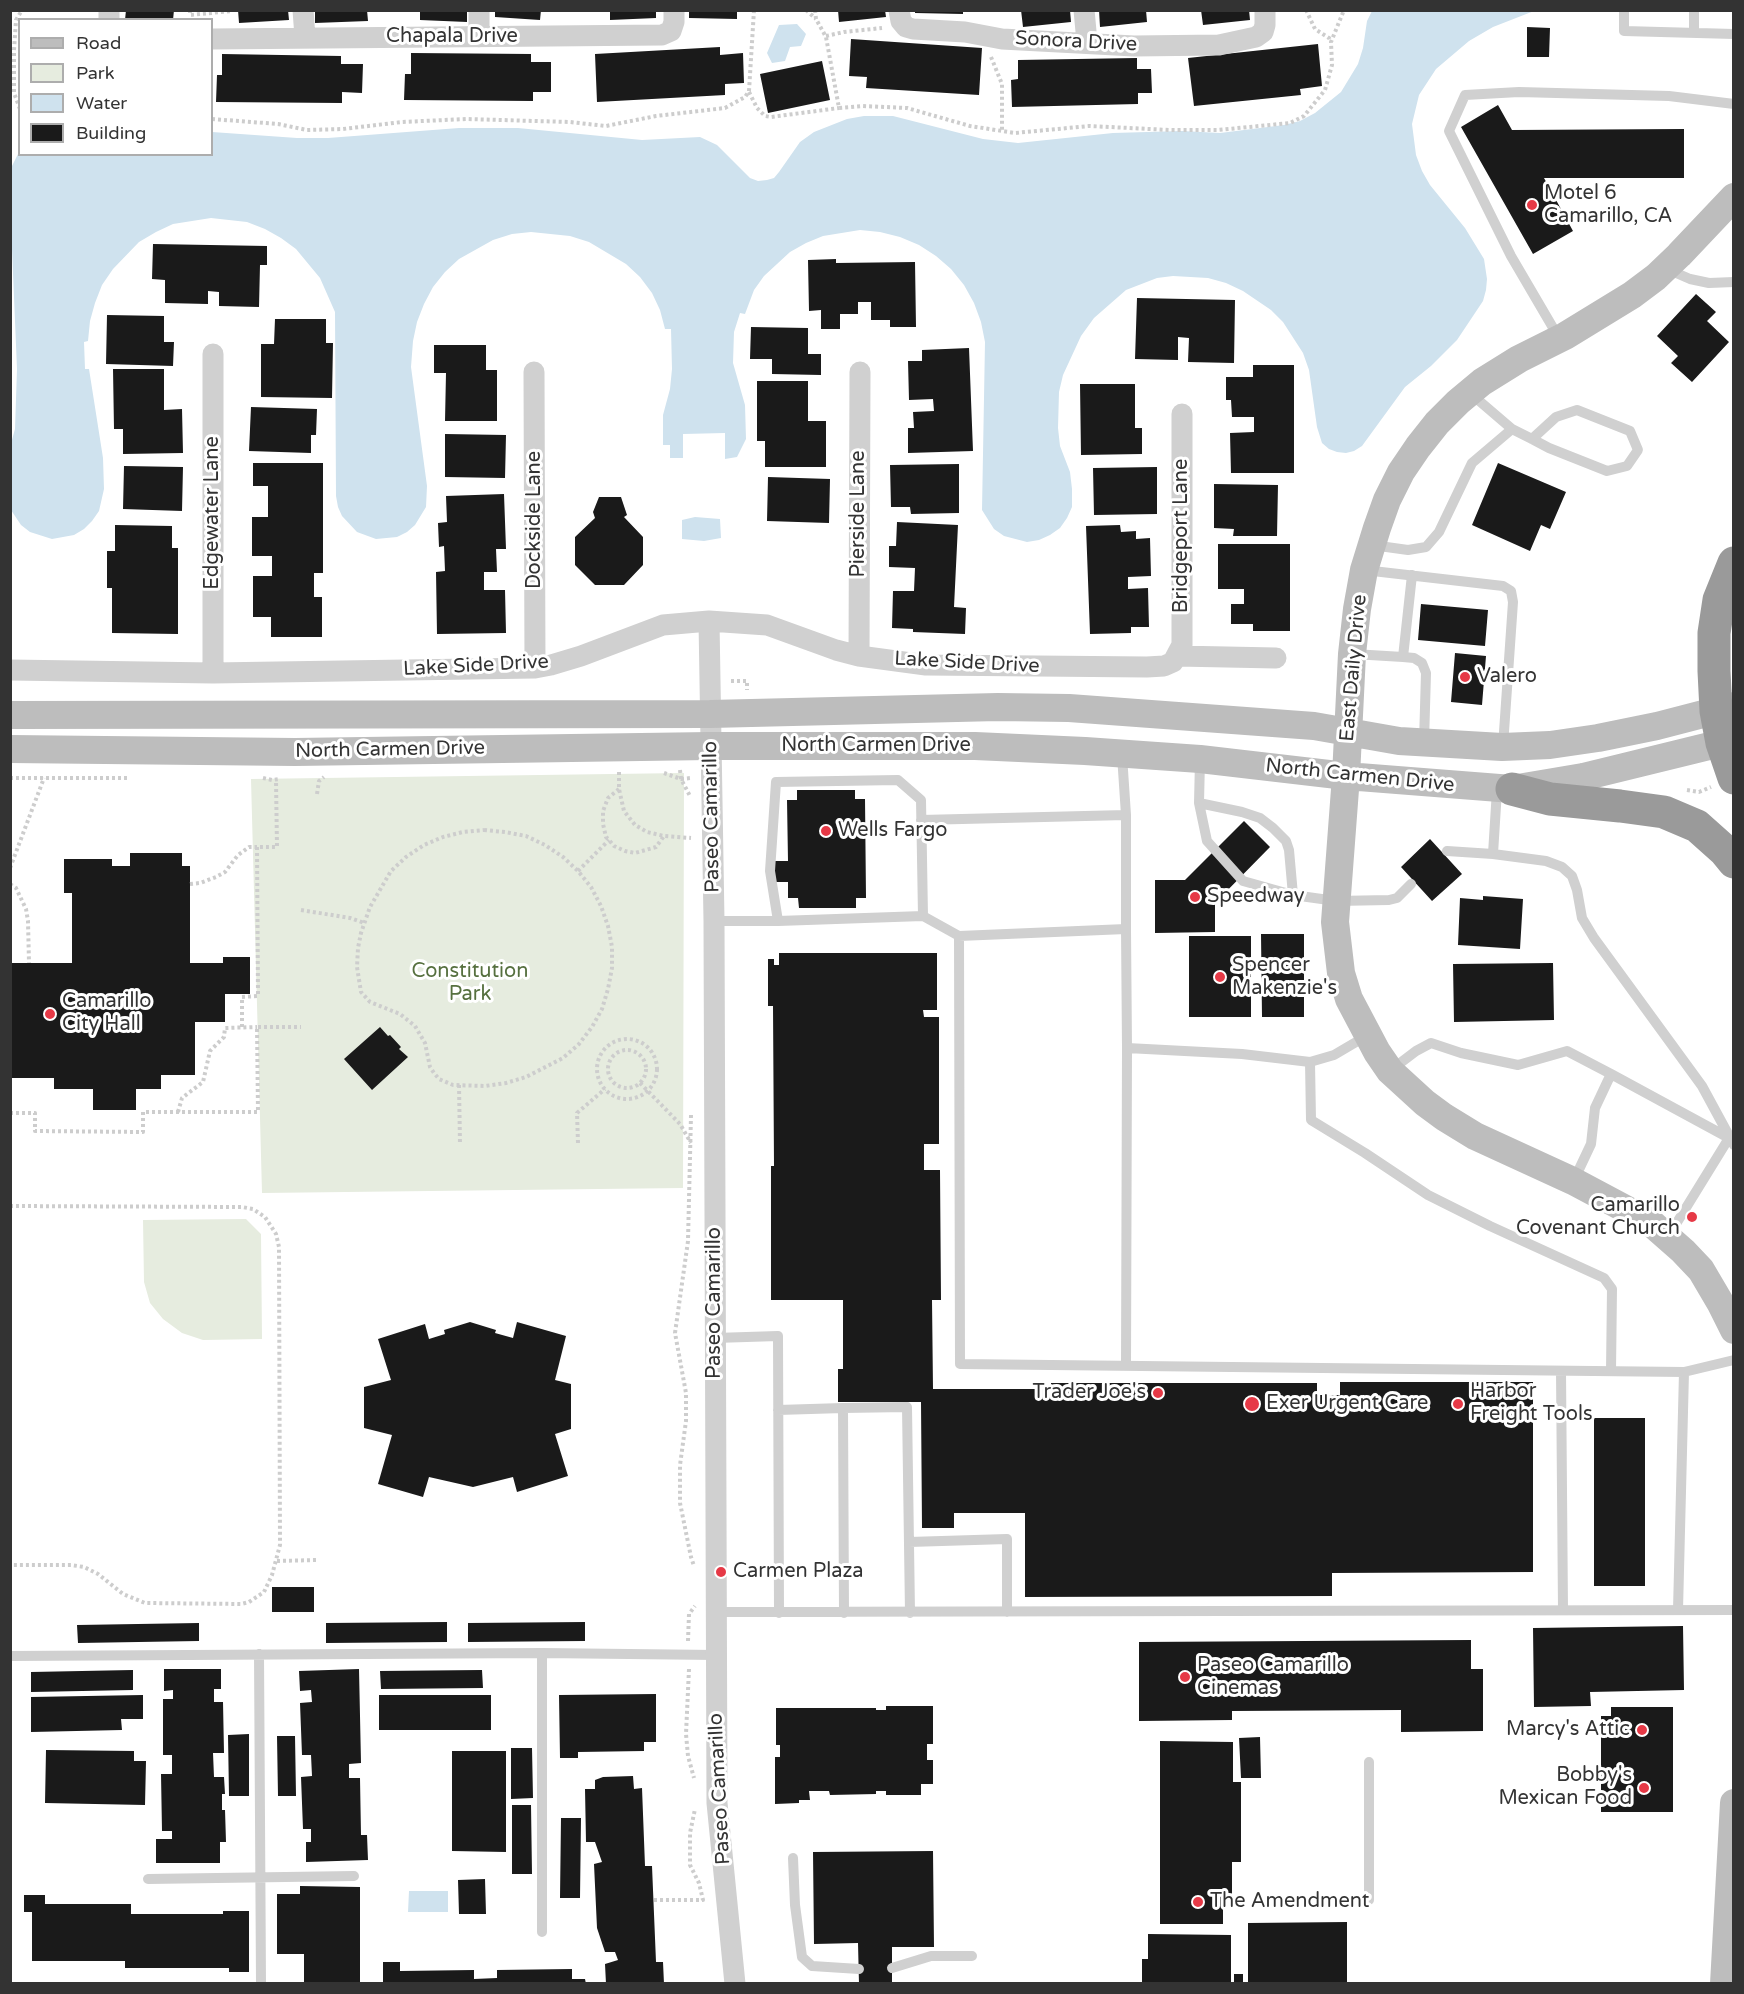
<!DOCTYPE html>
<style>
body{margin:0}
#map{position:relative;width:1744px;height:1994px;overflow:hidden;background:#fff;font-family:"Varela Round",sans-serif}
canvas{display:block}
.frame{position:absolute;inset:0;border:12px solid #333;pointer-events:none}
.legend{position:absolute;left:18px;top:18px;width:195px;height:138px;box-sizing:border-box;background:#fff;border:2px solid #adadad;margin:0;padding:8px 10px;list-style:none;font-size:18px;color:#333}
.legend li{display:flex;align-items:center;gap:12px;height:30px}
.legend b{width:30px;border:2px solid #adadad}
</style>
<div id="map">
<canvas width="1744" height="1994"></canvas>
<div class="frame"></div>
<ul class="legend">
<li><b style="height:8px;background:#bdbdbd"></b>Road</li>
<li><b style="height:16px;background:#e6ecdf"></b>Park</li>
<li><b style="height:16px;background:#cfe2ee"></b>Water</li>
<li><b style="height:16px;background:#1a1a1a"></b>Building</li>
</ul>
</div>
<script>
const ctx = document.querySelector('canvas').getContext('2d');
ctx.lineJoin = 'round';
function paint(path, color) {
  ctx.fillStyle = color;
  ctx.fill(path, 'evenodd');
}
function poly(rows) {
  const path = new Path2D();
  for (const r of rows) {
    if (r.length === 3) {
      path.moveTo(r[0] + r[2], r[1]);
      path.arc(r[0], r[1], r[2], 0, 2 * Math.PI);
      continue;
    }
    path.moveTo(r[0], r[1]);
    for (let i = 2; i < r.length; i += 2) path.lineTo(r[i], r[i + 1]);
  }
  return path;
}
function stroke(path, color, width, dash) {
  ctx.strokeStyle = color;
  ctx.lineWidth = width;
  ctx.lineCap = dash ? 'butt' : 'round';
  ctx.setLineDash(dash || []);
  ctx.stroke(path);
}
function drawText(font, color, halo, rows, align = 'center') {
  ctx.font = font + ' "Varela Round",sans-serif';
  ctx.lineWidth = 6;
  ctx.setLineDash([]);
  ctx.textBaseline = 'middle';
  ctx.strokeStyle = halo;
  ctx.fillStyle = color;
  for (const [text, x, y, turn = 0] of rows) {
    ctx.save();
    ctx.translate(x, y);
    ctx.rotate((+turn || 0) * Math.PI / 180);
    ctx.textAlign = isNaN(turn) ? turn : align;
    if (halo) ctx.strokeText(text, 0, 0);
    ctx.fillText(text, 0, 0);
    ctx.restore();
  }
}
const green = poly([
 [684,773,683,1188,262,1193,251,779],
 [246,1219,261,1234,262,1339,203,1340,182,1333,163,1319,150,1303,144,1282,143,1220]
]);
const water = poly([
 [1372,11,1534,11,1493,27,1469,41,1436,69,1419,95,1412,124,1416,155,1422,171,1430,185,1465,228,1484,259,1487,279,1486,290,1483,301,1457,340,1431,366,1405,387,1362,446,1354,451,1346,453,1337,452,1329,449,1322,443,1317,427,1309,370,1303,353,1283,322,1271,310,1243,291,1226,283,1208,278,1173,276,1157,278,1126,290,1094,318,1081,336,1063,375,1059,392,1058,428,1060,446,1070,472,1072,489,1072,507,1067,518,1060,528,1050,535,1039,540,1027,542,1004,536,994,529,982,510,985,342,981,322,974,303,964,285,951,269,936,256,919,245,900,237,880,232,860,230,823,236,806,243,790,252,764,276,754,290,745,314,740,313,734,332,733,363,745,405,746,439,737,457,725,459,725,433,683,434,683,458,670,458,670,445,663,445,663,415,670,389,672,369,671,329,665,329,660,310,652,293,640,277,626,264,589,242,570,236,531,232,512,234,493,240,459,259,445,272,433,287,424,304,417,322,413,341,411,367,427,486,426,507,415,525,407,532,397,537,376,539,357,532,342,516,338,507,336,496,335,312,320,278,296,249,281,238,265,229,247,222,211,218,173,224,156,232,139,242,113,269,102,285,95,303,90,321,88,341,84,342,85,369,89,369,103,458,104,489,99,511,92,521,84,529,74,535,52,539,30,532,21,525,11,510,10,447,15,429,17,369,11,225,10,170,19,152,20,154,212,154,212,132,297,138,328,138,459,128,518,128,642,140,700,137,717,145,750,178,758,181,767,180,774,178,779,172,800,142,814,132,847,119,864,116,893,116,983,139,1018,143,1113,133,1182,131,1220,133,1284,125,1300,121,1315,113,1341,92,1358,64,1363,48,1367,21],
 [797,24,806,34,801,46,790,47,785,61,772,63,767,53,779,25],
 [695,517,720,519,721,538,704,541,682,539,682,520],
 [409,1891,448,1891,448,1912,408,1912]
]);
const building = poly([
 [126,10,174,10,173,20,125,20],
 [238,10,288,10,289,20,239,23],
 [315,10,367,10,368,21,315,23],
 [420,10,467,10,467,22,420,20],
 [495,10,541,10,540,20,495,17],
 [610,10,656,10,656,18,610,20],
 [689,10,737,10,737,19,689,18],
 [838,10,885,10,886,17,839,22],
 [915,10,963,10,963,14,915,13],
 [1021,10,1070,10,1071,22,1023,27],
 [1099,10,1146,10,1147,22,1100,27],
 [1201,10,1249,10,1250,20,1203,25],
 [1527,27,1550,28,1549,57,1527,57],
 [851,39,982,48,979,95,866,88,867,77,849,76],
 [1318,44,1322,86,1300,89,1301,95,1194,106,1188,58],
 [720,47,720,55,743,53,744,83,725,84,725,95,597,102,595,54],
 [411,53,531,54,531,62,551,62,551,92,533,92,533,101,404,100,405,74,411,74],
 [222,54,341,56,341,64,363,64,362,93,342,92,342,103,216,102,217,75,222,75],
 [1137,58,1137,69,1151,69,1152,93,1138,93,1138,104,1012,107,1011,80,1018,79,1018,60],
 [822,61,830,100,768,113,760,74],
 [1498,105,1512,130,1684,129,1684,178,1544,178,1573,231,1533,254,1461,127],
 [153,244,267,246,267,265,260,265,259,307,219,306,219,292,208,291,208,304,165,303,165,280,152,279],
 [836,259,836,263,915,262,916,327,890,327,890,320,871,320,871,302,858,302,858,314,840,314,840,329,821,329,821,310,809,311,808,260],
 [1696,294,1716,312,1707,321,1729,342,1692,382,1671,363,1678,356,1657,336],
 [1137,298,1235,300,1234,363,1188,362,1189,338,1178,337,1178,360,1135,359],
 [107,315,164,316,164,342,174,342,173,366,106,364],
 [275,319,326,319,326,343,333,343,332,398,261,397,261,344,274,344],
 [751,327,808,328,808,354,821,354,821,375,772,374,772,359,750,359],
 [434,345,486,345,486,370,497,370,497,421,445,421,446,373,434,373],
 [969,348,973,451,908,453,908,428,914,428,913,412,934,411,933,399,909,400,908,361,922,361,922,350],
 [1253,365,1294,365,1294,473,1231,473,1230,433,1254,432,1254,417,1232,417,1231,400,1226,400,1226,377,1253,377],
 [113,369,164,369,164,410,182,409,183,453,123,454,123,429,114,429],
 [757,381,808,381,808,421,826,421,826,467,765,467,765,441,757,441],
 [1080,384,1135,384,1135,428,1142,428,1142,454,1081,455],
 [251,407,317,409,316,435,311,435,311,453,249,451],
 [445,434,506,435,505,478,445,477],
 [253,463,323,463,323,573,314,573,314,597,322,597,322,637,271,637,271,617,253,617,253,576,272,576,272,556,252,556,252,517,268,517,268,486,253,486],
 [1498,463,1566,492,1550,529,1541,525,1530,551,1472,525],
 [959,464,959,513,911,514,910,507,891,507,890,465],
 [124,466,183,467,182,511,123,509],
 [1157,467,1157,514,1094,515,1093,468],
 [768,477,830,479,829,523,767,521],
 [1214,484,1278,485,1277,536,1233,536,1234,529,1214,528],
 [504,494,506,549,496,549,497,572,484,572,484,590,505,590,506,633,437,634,436,572,445,571,444,546,439,547,438,523,447,522,446,496],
 [599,497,621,497,627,515,624,517,643,537,643,565,624,585,595,585,575,565,575,537,595,518,593,512],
 [897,522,958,525,954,607,966,608,965,634,913,632,913,629,892,628,893,591,914,591,915,568,889,567,889,546,896,546],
 [115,525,172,526,172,548,178,548,178,634,112,633,112,588,107,588,107,551,115,551],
 [1120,525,1121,532,1136,531,1136,539,1150,538,1151,576,1128,577,1128,589,1148,588,1149,627,1131,627,1131,633,1090,634,1086,526],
 [1218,544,1290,544,1290,631,1253,631,1253,624,1231,624,1231,604,1244,604,1244,589,1218,589],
 [1421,604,1488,610,1485,646,1418,640],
 [1455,653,1486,656,1482,705,1451,702],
 [797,790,855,790,855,799,865,799,866,898,856,898,856,908,799,908,798,898,788,898,788,882,775,882,775,861,788,861,787,800,797,800],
 [1244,821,1270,847,1215,903,1215,932,1155,933,1155,880,1185,880],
 [1430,839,1462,874,1432,901,1401,867],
 [130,853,182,853,182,866,190,866,190,963,223,963,223,957,250,957,250,994,225,994,225,1022,195,1022,195,1075,161,1075,161,1089,136,1089,136,1110,93,1110,93,1089,54,1089,54,1078,10,1078,10,963,72,963,72,893,64,893,64,859,112,859,112,866,130,866],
 [1483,896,1523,899,1520,949,1458,945,1460,898,1483,900],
 [1261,934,1304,934,1304,1017,1262,1017],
 [1189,936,1251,936,1251,1017,1189,1017],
 [779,953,937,953,937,1010,923,1010,924,1017,939,1017,939,1144,924,1144,924,1170,940,1170,941,1300,932,1300,933,1389,1044,1389,1044,1396,1051,1396,1051,1383,1317,1383,1317,1395,1340,1395,1340,1382,1533,1382,1533,1572,1332,1573,1332,1596,1025,1597,1025,1513,954,1513,954,1528,922,1528,921,1402,838,1402,838,1369,843,1369,843,1300,771,1300,771,1166,774,1166,773,1006,768,1006,768,959,774,959,774,965,779,965],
 [1553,963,1554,1020,1454,1022,1453,964],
 [380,1027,388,1036,390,1035,401,1047,399,1049,408,1057,372,1090,344,1059],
 [470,1322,496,1330,495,1333,513,1338,517,1322,566,1336,555,1380,571,1384,571,1429,555,1434,568,1476,517,1492,513,1477,473,1487,429,1477,423,1497,378,1484,392,1435,364,1428,364,1387,391,1380,378,1339,425,1324,429,1339,445,1334,444,1330],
 [1594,1418,1645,1418,1645,1586,1594,1586],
 [272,1587,314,1587,314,1612,272,1612],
 [447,1622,447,1642,326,1643,326,1623],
 [585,1622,585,1641,468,1642,468,1623],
 [199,1623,199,1641,78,1643,77,1625],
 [1683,1626,1684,1690,1590,1692,1591,1706,1534,1707,1533,1628],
 [1471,1640,1471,1669,1483,1669,1483,1731,1401,1732,1401,1710,1232,1711,1232,1720,1139,1721,1139,1642],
 [164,1669,221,1669,221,1689,214,1689,214,1702,223,1702,224,1753,213,1753,214,1777,224,1777,225,1794,222,1794,222,1810,225,1810,226,1842,220,1842,220,1863,156,1863,156,1839,172,1839,172,1831,162,1831,161,1774,172,1774,172,1755,163,1755,163,1699,173,1699,173,1690,164,1691],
 [359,1669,361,1763,349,1764,349,1778,360,1778,361,1835,367,1835,368,1860,306,1862,306,1842,311,1842,311,1829,303,1829,301,1777,312,1776,311,1755,302,1755,300,1703,312,1702,311,1690,300,1691,299,1671],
 [133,1670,133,1690,31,1692,31,1672],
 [482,1670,483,1688,381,1689,380,1671],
 [656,1694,656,1742,644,1742,644,1751,578,1752,578,1758,560,1758,559,1695],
 [143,1695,143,1719,121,1719,122,1730,31,1732,31,1697],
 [379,1695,491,1695,491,1730,379,1730],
 [886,1706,933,1706,933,1744,927,1744,927,1760,933,1760,933,1784,921,1784,921,1795,886,1795,886,1791,876,1791,876,1794,830,1795,829,1791,809,1791,810,1800,799,1800,799,1803,775,1804,775,1757,780,1757,780,1745,776,1745,776,1708,876,1708,876,1710,886,1710],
 [1611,1707,1673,1707,1673,1812,1601,1812,1601,1716,1611,1716],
 [249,1734,249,1796,229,1796,228,1735],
 [277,1736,295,1736,296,1796,278,1796],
 [1260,1737,1261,1778,1241,1778,1239,1738],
 [1160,1741,1233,1742,1233,1782,1241,1782,1241,1862,1232,1862,1232,1903,1223,1903,1223,1924,1160,1924],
 [511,1748,532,1748,533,1798,511,1799],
 [46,1750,134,1751,134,1761,146,1761,145,1805,45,1803],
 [452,1751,506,1751,506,1852,452,1851],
 [633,1776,634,1789,642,1788,645,1866,652,1866,656,1962,663,1962,664,1984,606,1984,605,1964,618,1960,615,1952,605,1952,597,1928,594,1864,602,1862,595,1842,586,1842,585,1789,595,1789,595,1780,603,1777],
 [512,1805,531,1805,532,1874,512,1874],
 [561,1818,581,1818,580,1898,560,1898],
 [933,1851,934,1947,892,1947,892,1984,859,1984,858,1943,814,1944,813,1852],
 [485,1879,486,1914,459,1914,458,1880],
 [300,1886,360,1887,360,1984,304,1984,304,1954,277,1954,277,1894,300,1894],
 [24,1895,45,1895,45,1904,131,1904,131,1914,223,1914,223,1911,249,1911,249,1972,229,1972,229,1968,125,1968,125,1961,32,1961,32,1912,24,1912],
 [1347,1922,1347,1983,1248,1984,1248,1923],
 [1148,1934,1231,1935,1231,1984,1142,1984,1142,1959,1148,1959],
 [383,1962,400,1962,400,1971,474,1970,474,1979,497,1978,497,1970,572,1969,572,1979,585,1979,586,1984,383,1984],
 [1234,1974,1243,1974,1243,1984,1234,1984]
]);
const path = poly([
 [190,10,190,15,232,11],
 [806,10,816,19],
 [815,10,816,19,826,37,839,108,863,106,907,108,970,126,1015,133,1089,126,1170,130,1218,130,1290,123,1304,116,1325,90,1332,65,1331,42,1344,10],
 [1306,10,1315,29,1329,38,1331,42],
 [826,36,844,32,882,28],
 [991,57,1002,84,1002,132],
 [749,92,757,108,765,116,771,117,839,108],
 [20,109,14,93,14,50,16,20,22,10],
 [212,119,278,124,307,130,343,129,402,122,466,119,570,122,606,126,656,116,725,108,745,97,749,91,754,10],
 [731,681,747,681,747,690],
 [680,770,681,779,690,796],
 [619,772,619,789,624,811,635,825,647,832,664,836,691,838],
 [664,773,681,779,691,778],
 [10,778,127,778],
 [263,778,272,780,279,779],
 [619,789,608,798,603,811,603,824,606,837,609,840,614,846,625,851,635,853,656,847,664,836],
 [1687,790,1699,792,1711,787],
 [317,794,319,781,324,777],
 [484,830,505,832,526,836,545,845,563,857,578,871,591,887,601,906,608,926,612,947,612,968,608,989,602,1009,592,1027,579,1044,563,1058,526,1077,506,1083,485,1086,453,1085,439,1079,434,1073,430,1067,425,1043,415,1026,400,1014,370,1002,361,992,357,967,358,948,361,933,370,907,391,871,406,857,424,845,443,837,463,832,484,830],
 [10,868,44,778],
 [578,871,609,840],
 [10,884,16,888,26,909,28,921,29,963],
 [190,884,200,883,216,877,225,872,238,855,249,847,257,847],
 [301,910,350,918,364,923],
 [242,1027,242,997,258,996,257,847,277,847,276,780],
 [627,1069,30],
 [627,1069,19],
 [640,1083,680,1124,691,1143],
 [459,1085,460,1144],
 [178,1112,182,1098,203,1082,210,1051,224,1037,225,1028,257,1027],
 [10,1113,35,1113,35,1131,143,1132,143,1112,258,1112,257,1027,301,1027],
 [691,1115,688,1241,675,1333,686,1393,686,1421,680,1465,680,1503,691,1557,694,1566],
 [578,1143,577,1113,605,1089],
 [10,1206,242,1207,253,1209,265,1217,276,1234,279,1247,280,1545,272,1575,264,1592,249,1602,241,1604,145,1603,123,1594,98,1574,84,1567,71,1565,10,1565],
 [277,1561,317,1560],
 [688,1641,689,1614,695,1606],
 [689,1669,686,1734,688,1756,694,1778],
 [654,1900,703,1900,699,1883,690,1865,690,1833,695,1809]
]);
const lane = poly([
 [1624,10,1624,31,1734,34],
 [1694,10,1694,33],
 [1667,269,1690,279,1709,283,1734,282],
 [1559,338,1511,256,1449,131,1465,95,1519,92,1669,96,1734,104],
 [1470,393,1512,429,1532,439,1549,448,1607,471,1627,466,1638,450,1630,431,1577,410,1556,417,1532,439],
 [1372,545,1408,550,1426,547,1439,532,1472,463,1512,429],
 [1364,570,1503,586,1511,591,1513,602,1503,746],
 [1353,654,1403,657,1412,575],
 [1403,657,1414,658,1422,663,1426,673,1424,742],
 [1122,755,1126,815,1126,929],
 [1200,760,1199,803,1242,812,1260,818,1273,828,1286,841,1289,850,1293,895,1336,901,1389,900,1397,898,1411,884],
 [1497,790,1493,854,1546,861,1562,867,1572,876,1577,890,1582,918,1594,938,1702,1086,1734,1145],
 [1199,803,1207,841,1243,881,1293,895],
 [921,820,1126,815],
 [1447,851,1493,854],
 [923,916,921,800,898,780,776,782,770,871,778,921,923,916,959,936,960,1364,1684,1372,1734,1360],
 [714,921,778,921],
 [959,936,1126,929,1127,1048,1242,1054,1310,1062],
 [1368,1035,1334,1055,1310,1062,1311,1120,1365,1153,1428,1195,1490,1226,1604,1278,1612,1289,1611,1371],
 [1391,1070,1416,1051,1431,1043,1461,1053,1518,1065,1567,1051,1611,1074,1595,1108,1591,1144,1574,1180],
 [1611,1074,1729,1138,1668,1237],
 [715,1338,778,1336,779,1613],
 [1126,1366,1127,1048],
 [1561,1371,1563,1610],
 [843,1408,907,1407,910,1613],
 [778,1410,843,1408,844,1613],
 [909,1542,1007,1539,1007,1612],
 [1678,1610,1684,1372],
 [716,1612,1734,1610],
 [259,1654,261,1984],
 [10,1656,542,1653,716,1655],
 [1369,1762,1369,1900],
 [793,1858,795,1905,802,1957,812,1966,859,1969],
 [148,1879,354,1876],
 [542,1932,542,1653],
 [892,1968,931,1956,972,1956]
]);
const street = poly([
 [109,10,109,20],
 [303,10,305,37],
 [899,10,901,21,906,27,913,29,965,32,1002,39,1134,46,1219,45,1256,37,1263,32,1265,25,1265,10],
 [1084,10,1087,42],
 [479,37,479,10],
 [212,39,662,35,671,31,674,22,674,10],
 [213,354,213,673],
 [534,372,535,668],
 [709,621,714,921,717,1803,735,1984],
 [859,656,860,372],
 [1177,656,1276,658],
 [10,670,213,673,535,668,551,665,581,656,663,625,709,621,767,625,836,650,859,656,926,665,1147,667,1164,666,1173,662,1182,645,1182,414]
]);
const secondary = poly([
 [1734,197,1679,255,1656,277,1632,295,1565,336,1519,359,1482,382,1458,402,1437,423,1418,447,1401,472,1387,500,1377,528,1364,570,1357,609,1352,654,1346,776,1335,922,1341,973,1349,999,1377,1052,1390,1071,1425,1103,1444,1117,1475,1136,1573,1181,1650,1222,1683,1251,1701,1270,1721,1304,1734,1330],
 [10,715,710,714,998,707,1069,708,1314,726,1399,741,1502,747,1550,745,1598,738,1657,726,1734,706],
 [10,749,295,752,710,746,975,746,1085,751,1200,759,1346,776,1512,789,1583,777,1734,740],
 [1724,1984,1734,1803]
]);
const highway = poly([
 [1734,563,1719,600,1714,633,1714,671,1716,711,1722,743,1734,778],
 [1512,789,1550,799,1620,806,1664,812,1697,826,1725,851,1734,862]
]);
const markers = [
 [1532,205,6,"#e63946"],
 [1465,677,6,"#e63946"],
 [826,831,6,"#e63946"],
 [1195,897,6,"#e63946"],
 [1220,977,6,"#e63946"],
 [50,1014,6,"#e63946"],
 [1692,1217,6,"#e63946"],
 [1158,1393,6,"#e63946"],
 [1252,1404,8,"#e63946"],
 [1458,1404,6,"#e63946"],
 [721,1572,6,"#e63946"],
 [1185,1677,6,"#e63946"],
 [1642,1730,6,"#e63946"],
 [1644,1788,6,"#e63946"],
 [1198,1902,6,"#e63946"]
];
const streetNames = [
 ["Chapala Drive",452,37],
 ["Sonora Drive",1076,42,3],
 ["Edgewater Lane",213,513,-90],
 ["Pierside Lane",859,514,-90],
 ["Dockside Lane",535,520,-90],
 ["Bridgeport Lane",1182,536,-90],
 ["Lake Side Drive",967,663,3],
 ["Lake Side Drive",476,666,-3],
 ["East Daily Drive",1354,668,-85],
 ["North Carmen Drive",876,746],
 ["North Carmen Drive",390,750,-1],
 ["North Carmen Drive",1360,776,6],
 ["Paseo Camarillo",712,817,-91],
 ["Paseo Camarillo",715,1303,-90],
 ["Paseo Camarillo",720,1789,-93]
];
const poiNames = [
 ["Motel 6",1544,194],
 ["Camarillo, CA",1544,217],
 ["Valero",1477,677],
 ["Wells Fargo",838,831],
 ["Speedway",1207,897],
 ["Spencer",1232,966],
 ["Makenzie's",1232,989],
 ["Camarillo",62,1002],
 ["City Hall",62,1025],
 ["Camarillo",1680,1206,"right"],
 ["Covenant Church",1680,1229,"right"],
 ["Harbor",1470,1392],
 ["Freight Tools",1470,1415],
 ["Trader Joe's",1146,1393,"right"],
 ["Exer Urgent Care",1266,1404],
 ["Carmen Plaza",733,1572],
 ["Paseo Camarillo",1197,1666],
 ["Cinemas",1197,1689],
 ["Marcy's Attic",1630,1730,"right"],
 ["Bobby's",1632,1776,"right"],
 ["Mexican Food",1632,1799,"right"],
 ["The Amendment",1210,1902]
];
const parkNames = [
 ["Constitution",470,972],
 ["Park",470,995]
];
paint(green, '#e6ecdf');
paint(water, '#cfe2ee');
paint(building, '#1a1a1a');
stroke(path, '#cdcdcd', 4, [3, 3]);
stroke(lane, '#d0d0d0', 10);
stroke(street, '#d0d0d0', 21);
stroke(secondary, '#bdbdbd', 28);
stroke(highway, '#9a9a9a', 33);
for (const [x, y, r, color] of markers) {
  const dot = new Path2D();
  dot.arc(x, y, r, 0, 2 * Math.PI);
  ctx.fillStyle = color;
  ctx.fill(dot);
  stroke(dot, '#fff', 2);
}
drawText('20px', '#333', '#fff', streetNames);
drawText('20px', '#333', '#fff', poiNames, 'left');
drawText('20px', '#56703f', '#fff', parkNames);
</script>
